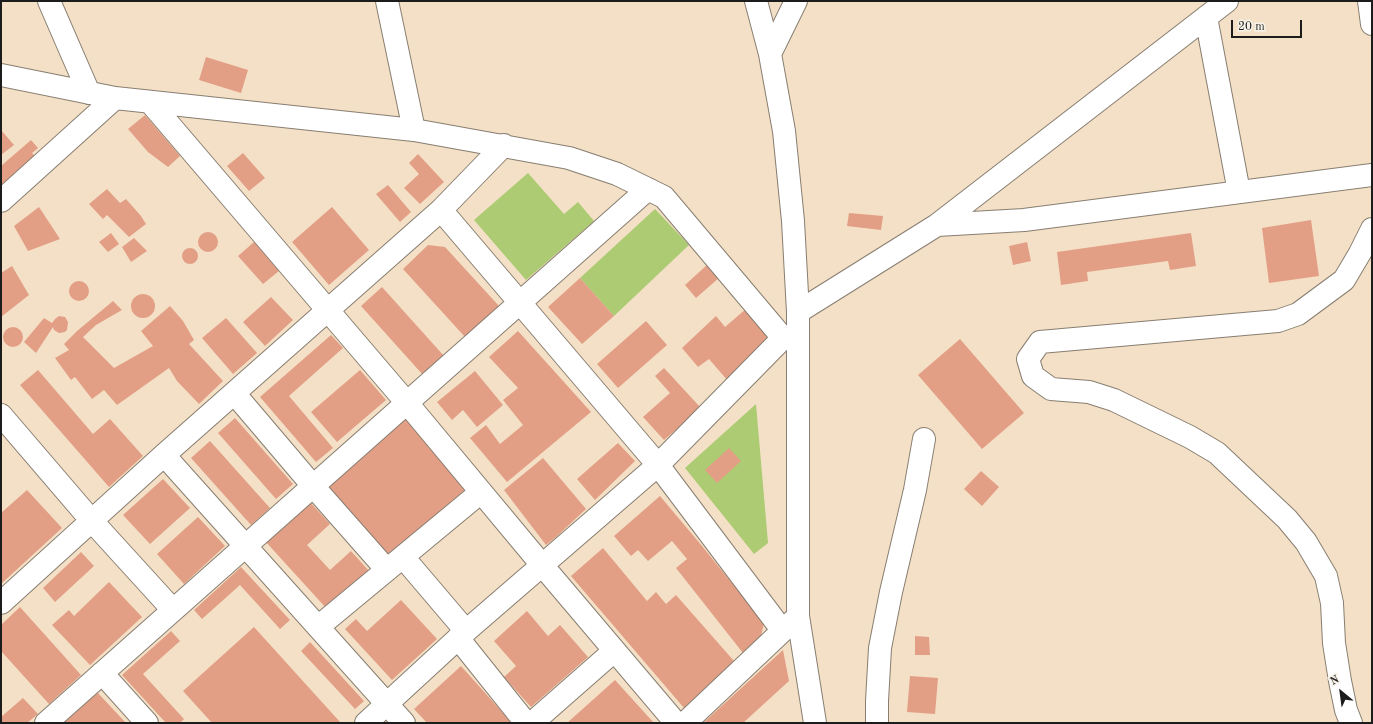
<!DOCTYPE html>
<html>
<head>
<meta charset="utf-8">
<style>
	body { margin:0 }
	#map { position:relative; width:1373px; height:724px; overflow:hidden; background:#f3e0c6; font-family:"Old Standard TT",serif }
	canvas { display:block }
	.frame { position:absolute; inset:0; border:2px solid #1c1c1c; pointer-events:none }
	.north { position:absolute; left:1321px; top:672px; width:40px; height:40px; -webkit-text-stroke:3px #f7f3e8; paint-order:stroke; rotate:331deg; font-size:11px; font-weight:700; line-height:16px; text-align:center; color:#1c1c1c }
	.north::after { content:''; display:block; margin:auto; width:14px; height:18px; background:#1c1c1c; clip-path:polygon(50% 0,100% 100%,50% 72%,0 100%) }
	.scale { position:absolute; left:1231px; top:20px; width:71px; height:18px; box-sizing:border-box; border:2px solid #1c1c1c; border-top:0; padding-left:5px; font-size:12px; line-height:14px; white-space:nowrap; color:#1c1c1c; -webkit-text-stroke:3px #f7f3e8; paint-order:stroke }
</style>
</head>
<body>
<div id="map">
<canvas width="1373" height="724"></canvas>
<div class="frame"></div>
<div class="north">N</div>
<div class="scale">20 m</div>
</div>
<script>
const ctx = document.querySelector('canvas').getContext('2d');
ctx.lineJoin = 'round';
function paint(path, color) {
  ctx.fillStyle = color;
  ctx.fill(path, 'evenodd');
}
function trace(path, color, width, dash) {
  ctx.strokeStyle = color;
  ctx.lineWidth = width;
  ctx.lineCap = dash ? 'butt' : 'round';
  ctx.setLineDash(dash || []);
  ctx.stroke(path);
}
paint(new Path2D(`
	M528 173 564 214 578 202 594 221 526 280 474 220Z
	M655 209 689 245 614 316 580 278Z
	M756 404 768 543 754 554 685 468Z`), '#accb72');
paint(new Path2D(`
	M206 57 248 70 241 93 199 80Z
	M145 115 180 156 168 167 148 152 128 129Z
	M1 130 14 145 1 155Z
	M31 140 38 148 32 153 36 157 1 188V166Z
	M243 153 265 178 249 191 227 166Z
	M418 154 444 182 420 204 404 188 419 174 409 163Z
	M388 185 411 212 400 222 376 194Z
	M107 189 120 203 126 199 141 216 146 224 129 237 107 215 103 219 89 204Z
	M39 207 60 239 28 251 14 226Z
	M332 207 369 250 329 285 292 242Z
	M849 213 883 216 881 230 847 226Z
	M1311 220 1319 276 1269 283 1262 228Z
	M198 242a10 10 0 1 1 20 0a10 10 0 1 1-20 0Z
	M111 233 119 244 108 252 99 242Z
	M1191 233 1196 266 1170 270 1168 261 1087 272 1088 281 1061 285 1057 252Z
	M134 238 147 251 131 262 122 247Z
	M254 242 279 271 263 284 238 256Z
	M1027 242 1031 261 1013 265 1009 246Z
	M428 245 445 247 499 306 465 337 403 269Z
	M182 256a8 8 0 1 1 16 0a8 8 0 1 1-16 0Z
	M708 264 720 277 696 298 685 285Z
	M12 266 29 295 1 317V273Z
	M580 278 614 316 582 344 548 307Z
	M69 291a10 10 0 1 1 20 0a10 10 0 1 1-20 0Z
	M382 287 444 356 423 375 361 306Z
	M131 306a12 12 0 1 1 24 0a12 12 0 1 1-24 0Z
	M271 297 293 320 265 346 243 322Z
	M113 301 122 310 96 325 83 337 114 368 153 346 141 331 170 306 183 321 194 340 189 344 223 381 199 404 177 381 169 368 117 405 104 390 92 399 75 377 71 380 55 358 69 350 64 344 77 331Z
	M747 308 775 339 728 381 709 359 698 367 682 348 716 316 725 327Z
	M59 316 65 317 68 322 67 330 65 332 59 333 54 330 53 327 36 353 24 342 44 318 52 323 55 319Z
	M226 318 257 353 233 374 202 338Z
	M646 321 667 345 618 388 597 364Z
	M3 337a10 10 0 1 1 20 0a10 10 0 1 1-20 0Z
	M518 331 591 412 507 482 470 438 486 425 500 444 523 425 503 400 518 388 489 357Z
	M331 335 343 348 289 396 333 448 316 462 260 397Z
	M960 339 1024 413 982 449 918 375Z
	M664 368 701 408 664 440 643 417 670 393 655 376Z
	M38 370 93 434 110 419 143 456 109 487 20 385Z
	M360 370 386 400 337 442 311 412Z
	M475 371 503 405 477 427 463 410 452 420 437 402Z
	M405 417 466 489 387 556 327 487Z
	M235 418 293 484 276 499 218 433Z
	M210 441 270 508 251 525 191 458Z
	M618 443 635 461 595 500 577 479Z
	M729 448 741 461 717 483 705 470Z
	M543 458 586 509 556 537 546 545 504 490Z
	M981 471 999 487 982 506 964 489Z
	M163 479 190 508 150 544 123 515Z
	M27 490 62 528 1 584V513Z
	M660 496 702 546 764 623 761 636 743 653 676 568 687 559 672 541 648 561 638 550 631 556 614 536Z
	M310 502 330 524 307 545 330 570 351 551 369 571 327 609 265 541Z
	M198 517 225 546 184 584 157 554Z
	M603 548 647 601 656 592 666 604 676 595 734 661 684 708 571 576Z
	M81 552 94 566 55 602 43 588Z
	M241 567 290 620 280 629 240 585 202 619 194 610Z
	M109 582 142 617 90 665 52 625 69 610 74 616Z
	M401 600 437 639 392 680 345 629 356 619 367 631Z
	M20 607 81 675 49 704 1 651V625Z
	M527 611 548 636 560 625 588 657 531 707 504 677 516 666 494 641Z
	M254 627 340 722 339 723H212L183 691Z
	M171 631 180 641 143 674 184 719 180 723H166L122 675Z
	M915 636 929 637 930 655H915Z
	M310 642 364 701 355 709 301 651Z
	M783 650 789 681 743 723H703Z
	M461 666 512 723H427L414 709Z
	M910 676 938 678 935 714 907 712Z
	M615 680 654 723H567Z
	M96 691 126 723H61Z
	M23 698 38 714 27 723H1V717Z`), '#e39f85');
const minor = new Path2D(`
	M49 1 89 93
	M387 1 414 130
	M756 1 770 54 784 131 793 221 798 312V616L815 723
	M1369 1 1372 24
	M1206 17 1239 192
	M770 54 796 1
	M1 75 115 98
	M150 102 407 403 542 565 676 723
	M1 201 115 98 414 130 569 158 617 174 664 197 783 338 797 340
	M441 210 658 465 782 630
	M937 225 1024 220 1372 175
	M798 312 937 225 1227 1
	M234 393 313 486 387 570
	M1 415 91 520 173 610
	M164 455 404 723
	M403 557 466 631
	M1 603 164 455 441 210 504 145
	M318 627 481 492
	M458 638 526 723
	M102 673 147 723
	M46 723 648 189
	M366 723 466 631 658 465 783 338
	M532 723 614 651
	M685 723 793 621
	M877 723V701L880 648 891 592 915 490 924 439
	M1351 723 1346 710 1340 681 1334 643 1332 603 1326 576 1306 542 1287 519 1217 453 1190 437 1114 400 1089 392 1051 389 1033 376 1028 359 1040 342 1278 321 1298 314 1344 280 1360 253 1372 229`);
trace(minor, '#887e71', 24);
trace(minor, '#fff', 22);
</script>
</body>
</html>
